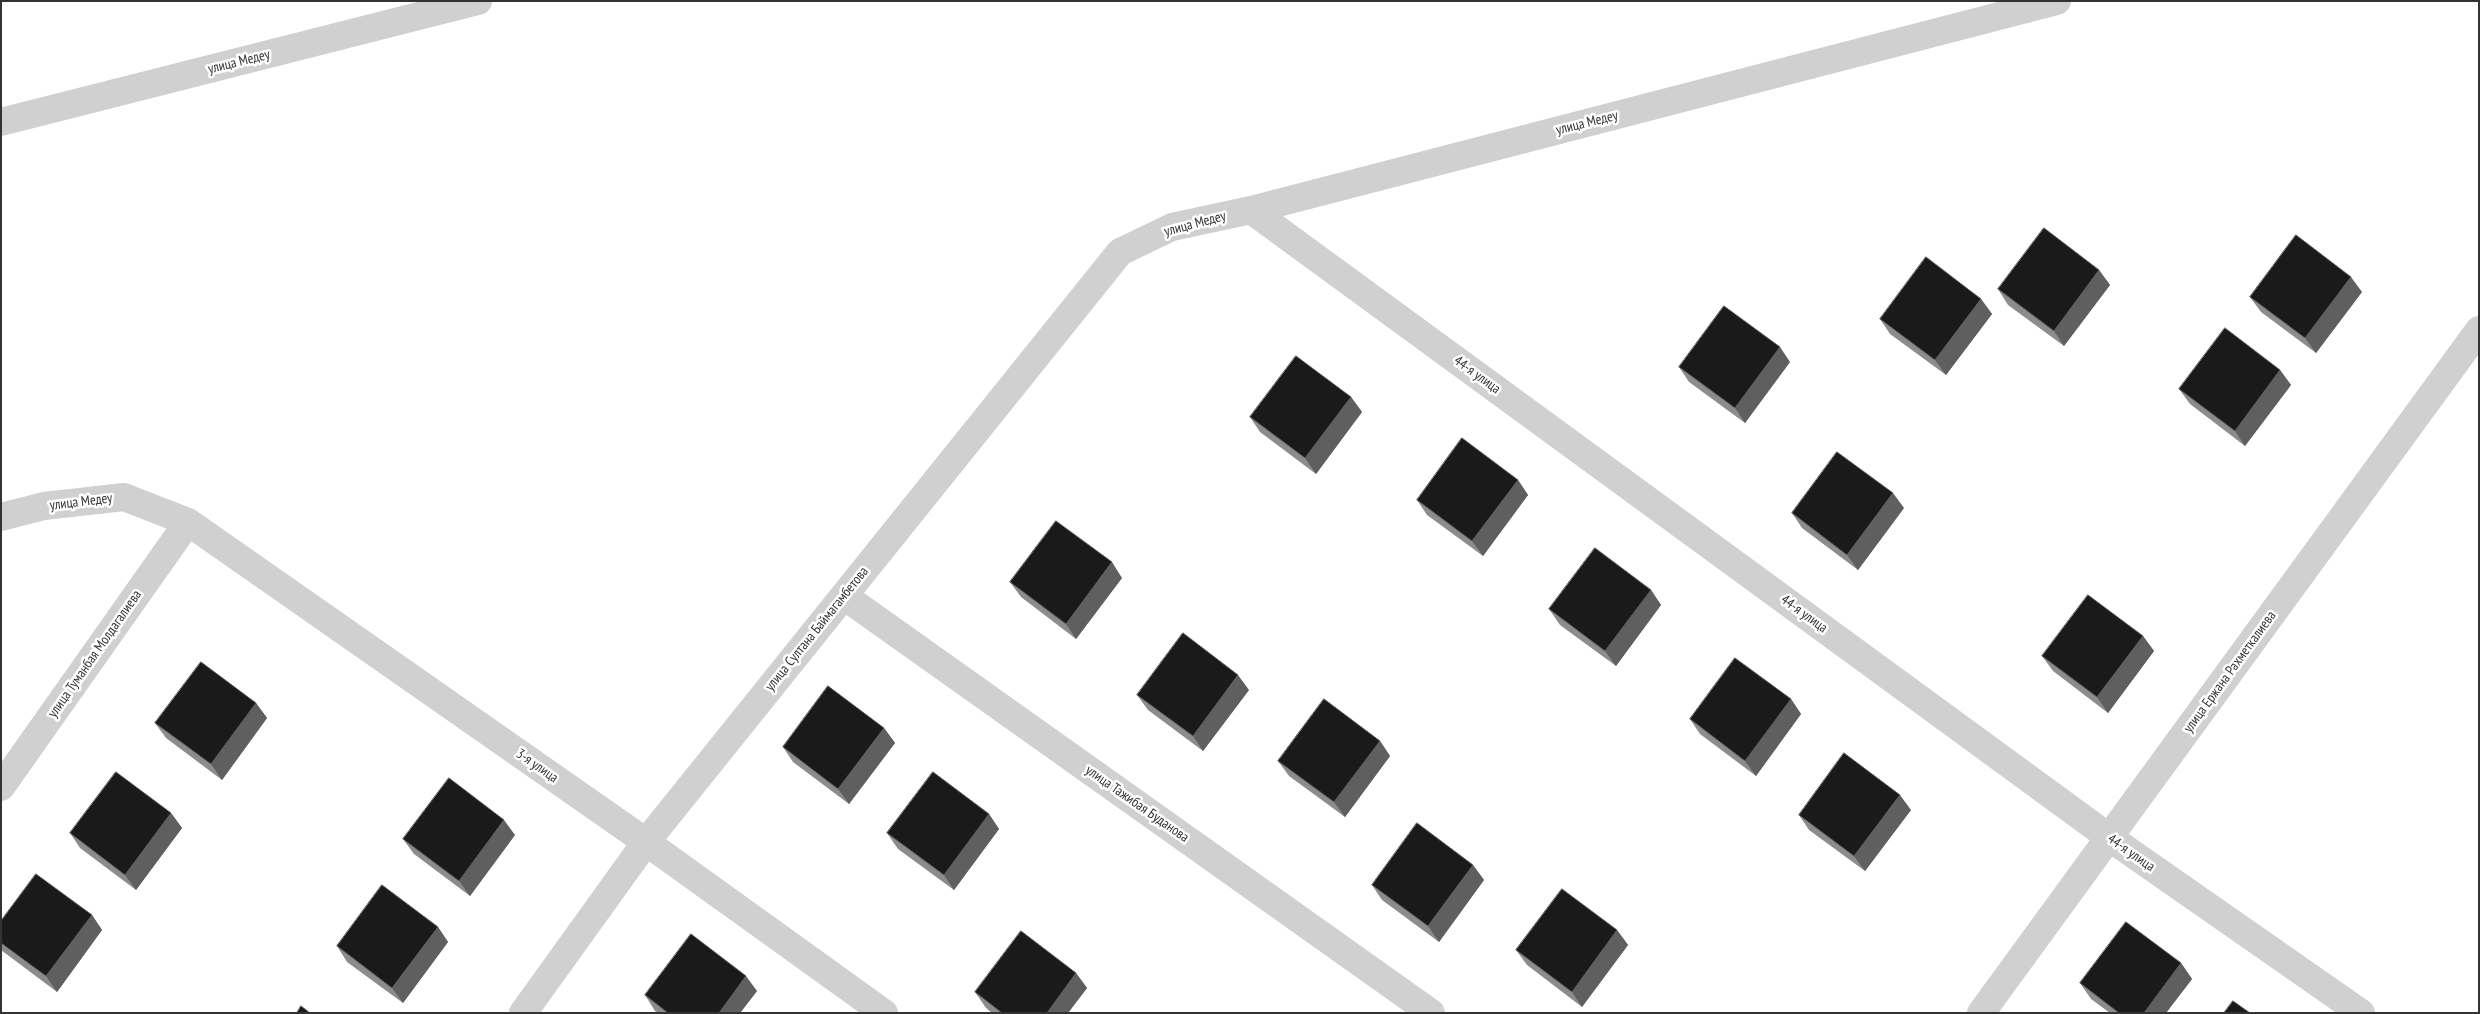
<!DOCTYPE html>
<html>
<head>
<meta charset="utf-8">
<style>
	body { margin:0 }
	#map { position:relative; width:2480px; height:1014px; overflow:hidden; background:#fff; font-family:"PT Sans Narrow",sans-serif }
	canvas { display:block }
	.frame { position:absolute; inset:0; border:2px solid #333; pointer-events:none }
</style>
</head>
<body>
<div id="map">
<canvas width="2480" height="1014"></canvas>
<div class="frame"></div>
</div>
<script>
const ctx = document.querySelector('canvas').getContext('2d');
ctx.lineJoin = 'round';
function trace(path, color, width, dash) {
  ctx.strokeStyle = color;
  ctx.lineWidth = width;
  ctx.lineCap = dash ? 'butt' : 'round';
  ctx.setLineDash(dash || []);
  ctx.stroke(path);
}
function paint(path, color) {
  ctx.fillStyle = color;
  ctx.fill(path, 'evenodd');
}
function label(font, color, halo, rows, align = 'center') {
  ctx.font = font + ' "PT Sans Narrow",sans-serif';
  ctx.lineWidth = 5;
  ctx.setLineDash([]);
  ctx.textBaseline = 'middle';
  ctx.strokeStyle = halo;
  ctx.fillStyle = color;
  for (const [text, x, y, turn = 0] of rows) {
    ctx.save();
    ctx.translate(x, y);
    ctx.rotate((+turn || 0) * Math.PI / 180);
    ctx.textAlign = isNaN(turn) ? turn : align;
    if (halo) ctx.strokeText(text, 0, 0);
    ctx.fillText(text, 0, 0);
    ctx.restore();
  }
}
trace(new Path2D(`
	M1 122 478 1
	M1251 210 2110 838 2361 1013
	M1 517 44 506 124 497 188 522 646 842 884 1013
	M844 596 1431 1013
	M1 787 188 522
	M523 1013 646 842 1120 252 1172 227 1251 210 2057 1
	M1981 1013 2479 330`), '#d0d0d0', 28);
paint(new Path2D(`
	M2099 270 2110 285 2064 346 2008 305 1998 289Z
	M2362 292 2316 353 2261 312 2250 297Z
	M1981 299 1992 314 1946 375 1890 334 1880 319Z
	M1790 362 1745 423 1689 382 1679 367Z
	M2280 370 2291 385 2245 446 2190 404 2179 389Z
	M1351 397 1362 412 1316 474 1260 432 1250 417Z
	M1518 480 1528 495 1483 556 1427 515 1417 500Z
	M1904 508 1858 570 1802 528 1792 513Z
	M1122 578 1076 639 1021 597 1010 582Z
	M1651 590 1661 605 1616 666 1560 625 1549 609Z
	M2143 636 2154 651 2108 713 2053 671 2042 656Z
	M1249 690 1203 751 1148 710 1137 695Z
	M1791 699 1801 714 1756 776 1700 734 1690 719Z
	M256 703 267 718 222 780 166 738 155 723Z
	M884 728 895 743 849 804 793 762 783 747Z
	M1380 741 1390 756 1345 817 1289 776 1278 761Z
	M1911 810 1865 871 1809 830 1799 815Z
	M171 813 182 828 136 890 80 848 70 833Z
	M989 814 999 829 954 890 898 849 887 833Z
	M515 835 470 896 414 854 403 839Z
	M1473 865 1484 880 1439 942 1382 900 1372 885Z
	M92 915 102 930 57 992 1 950V921Z
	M438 927 448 942 403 1003 347 962 337 946Z
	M1617 930 1628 945 1582 1007 1527 965 1516 950Z
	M2181 963 2192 979 2166 1013H2110L2091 999 2080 983Z
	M1076 973 1087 988 1068 1013H992L986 1008 975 992Z
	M757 991 740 1013H658L655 1011 645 995Z`), '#8c8c8c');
paint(new Path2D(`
	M2099 270 2110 285 2064 346 2054 331Z
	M2351 277 2362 292 2316 353 2305 338Z
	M1981 299 1992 314 1946 375 1935 360Z
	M1780 347 1790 362 1745 423 1735 408Z
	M2280 370 2291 385 2245 446 2235 431Z
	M1351 397 1362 412 1316 474 1305 458Z
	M1518 480 1528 495 1483 556 1472 541Z
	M1893 493 1904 508 1858 570 1847 555Z
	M1112 562 1122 578 1076 639 1066 624Z
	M1651 590 1661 605 1616 666 1605 651Z
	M2143 636 2154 651 2108 713 2097 697Z
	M1238 675 1249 690 1203 751 1193 736Z
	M1791 699 1801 714 1756 776 1745 761Z
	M256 703 267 718 222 780 211 764Z
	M884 728 895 743 849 804 838 789Z
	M1380 741 1390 756 1345 817 1334 802Z
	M1900 795 1911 810 1865 871 1854 856Z
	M171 813 182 828 136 890 125 875Z
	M989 814 999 829 954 890 944 875Z
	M504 820 515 835 470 896 459 881Z
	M1473 865 1484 880 1439 942 1428 926Z
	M92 915 102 930 57 992 46 976Z
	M438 927 448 942 403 1003 392 988Z
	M1617 930 1628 945 1582 1007 1572 992Z
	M2181 963 2192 979 2166 1013H2144Z
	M1076 973 1087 988 1068 1013H1047Z
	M746 976 757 991 740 1013H719Z`), '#5f5f5f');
const building = new Path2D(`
	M2044 228 2099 270 2054 331 1998 289Z
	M2296 235 2351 277 2305 338 2250 297Z
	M1926 257 1981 299 1935 360 1880 319Z
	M1724 306 1780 347 1735 408 1679 367Z
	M2225 328 2280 370 2235 431 2179 389Z
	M1296 356 1351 397 1305 458 1250 417Z
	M1462 438 1518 480 1472 541 1417 500Z
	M1837 452 1893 493 1847 555 1792 513Z
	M1056 521 1112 562 1066 624 1010 582Z
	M1595 548 1651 590 1605 651 1549 609Z
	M2088 595 2143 636 2097 697 2042 656Z
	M1183 633 1238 675 1193 736 1137 695Z
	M1735 658 1791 699 1745 761 1690 719Z
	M201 662 256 703 211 764 155 723Z
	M828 686 884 728 838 789 783 747Z
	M1324 699 1380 741 1334 802 1278 761Z
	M1844 753 1900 795 1854 856 1799 815Z
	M116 772 171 813 125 875 70 833Z
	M933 772 989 814 944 875 887 833Z
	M449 778 504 820 459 881 403 839Z
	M1417 823 1473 865 1428 926 1372 885Z
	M36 874 92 915 46 976 1 943V921Z
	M382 885 438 927 392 988 337 946Z
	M1562 889 1617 930 1572 992 1516 950Z
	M2126 922 2181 963 2144 1013H2119L2080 983Z
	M1021 931 1076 973 1047 1013H1002L975 992Z
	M691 934 746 976 719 1013H668L645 995Z
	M2233 1001 2250 1013H2224Z
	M301 1006 310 1013H297Z`);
paint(building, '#1a1a1a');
trace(building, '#5f5f5f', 1);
label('14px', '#333', '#fff', [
	["улица Медеу",239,62,-14],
	["улица Медеу",1587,123,-14],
	["улица Медеу",1195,224,-15],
	["44-я улица",1477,375,36],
	["улица Медеу",81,502,-7],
	["44-я улица",1804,614,36],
	["улица Султана Баймагамбетова",817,629,-51],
	["улица Туманбая Молдагалиева",95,654,-55],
	["улица Ержана Рахметкалиева",2230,672,-54],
	["3-я улица",537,766,35],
	["улица Тажибая Буданова",1137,804,35],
	["44-я улица",2131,853,35]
]);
</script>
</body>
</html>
